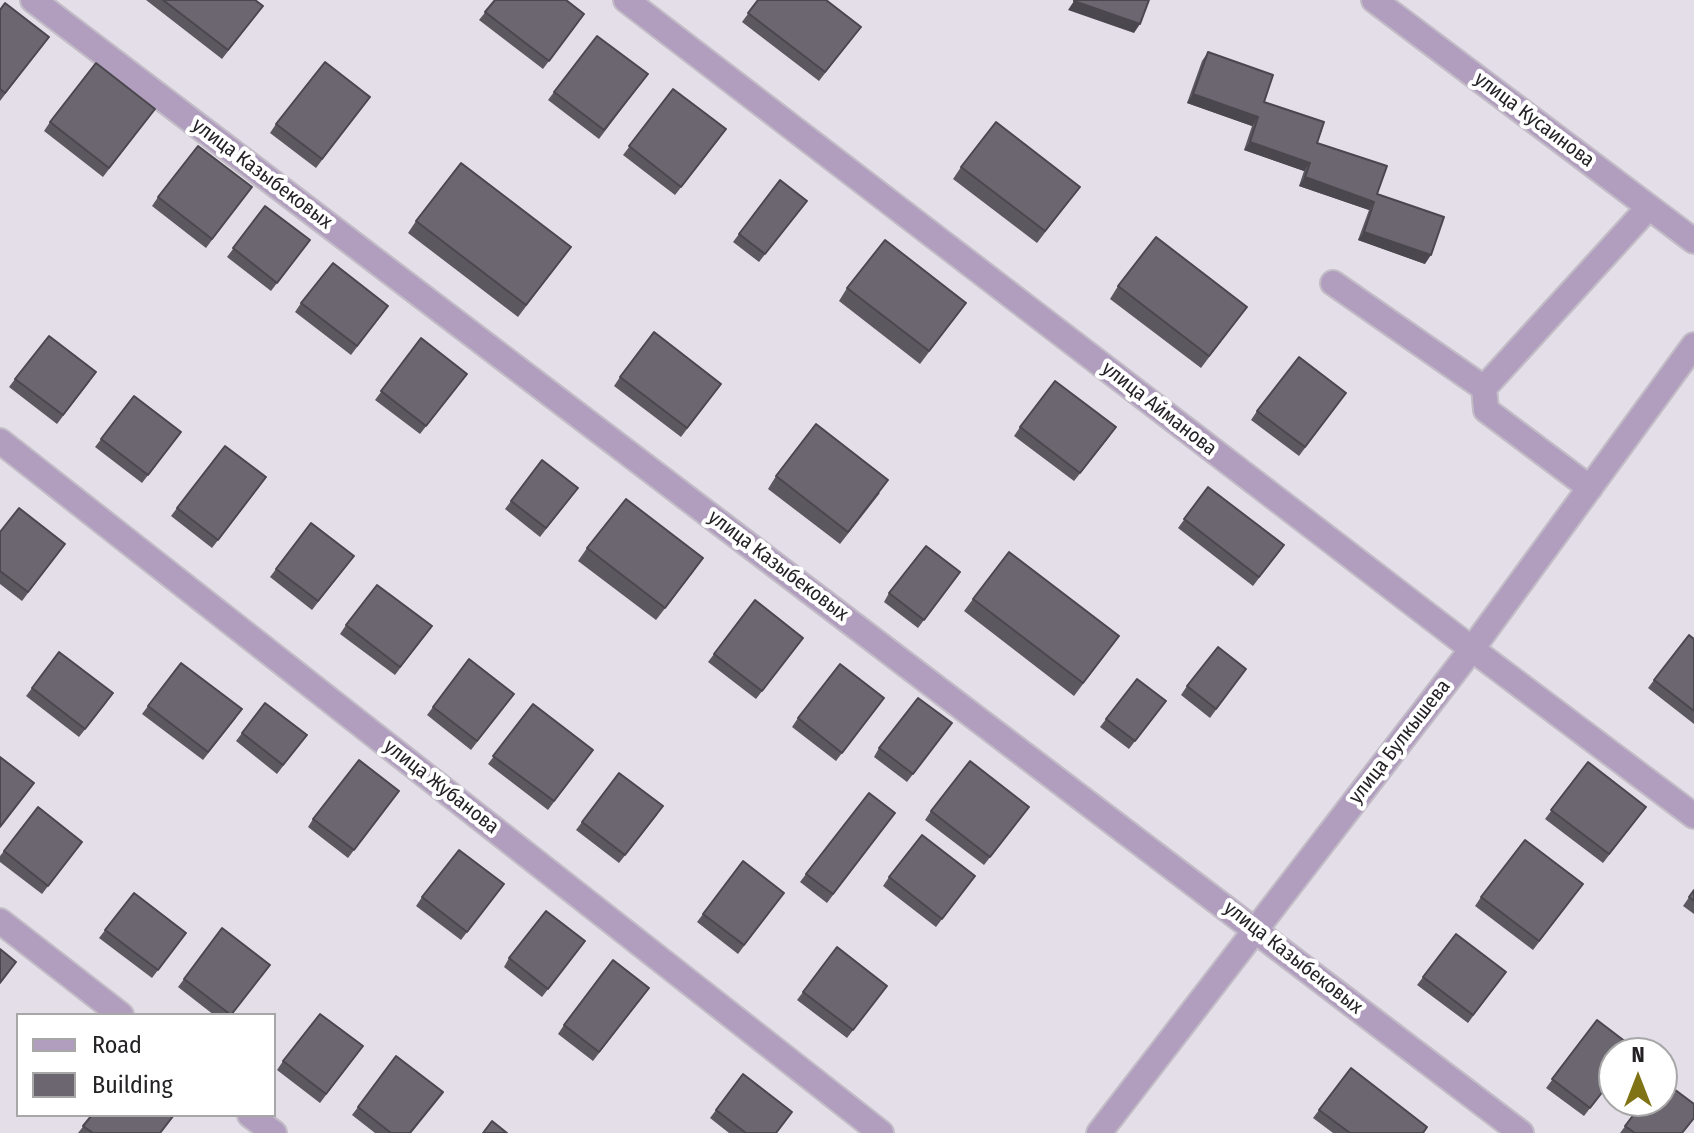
<!DOCTYPE html>
<html>
<head>
<meta charset="utf-8">
<style>
	body { margin:0 }
	#map { position:relative; width:1694px; height:1133px; overflow:hidden; background:#e4dee9; font-family:"Fira Sans Condensed",sans-serif }
	canvas { display:block }
	.legend { position:absolute; left:16px; top:1013px; width:260px; height:104px; box-sizing:border-box; background:#fff; border:2px solid #a8a7a8; margin:0; padding:10px 14px; list-style:none; font-size:24px; color:#252226 }
	.legend li { display:flex; align-items:center; gap:16px; height:40px }
	.legend b { width:40px; border:2px solid #a8a7a8 }
	.north { position:absolute; left:1598px; top:1037px; width:80px; height:80px; box-sizing:border-box; background:#fff; border:2px solid #a8a7a8; border-radius:50%; rotate:0deg; font-size:22px; font-weight:700; line-height:32px; text-align:center; color:#252226 }
	.north::after { content:''; display:block; margin:auto; width:28px; height:36px; background:#807315; clip-path:polygon(50% 0,100% 100%,50% 72%,0 100%) }
</style>
</head>
<body>
<div id="map">
<canvas width="1694" height="1133"></canvas>
<ul class="legend">
<li><b style="height:10px;background:#b19ebf"></b>Road</li>
<li><b style="height:22px;background:#6b6670"></b>Building</li>
</ul>
<div class="north">N</div>
</div>
<script>
const ctx = document.querySelector('canvas').getContext('2d');
ctx.lineJoin = 'round';
function trace(path, color, width, dash) {
  ctx.strokeStyle = color;
  ctx.lineWidth = width;
  ctx.lineCap = dash ? 'butt' : 'round';
  ctx.setLineDash(dash || []);
  ctx.stroke(path);
}
function paint(path, color) {
  ctx.fillStyle = color;
  ctx.fill(path, 'evenodd');
}
function label(font, color, halo, rows, align = 'center') {
  ctx.font = font + ' "Fira Sans Condensed",sans-serif';
  ctx.lineWidth = 8;
  ctx.setLineDash([]);
  ctx.textBaseline = 'middle';
  ctx.strokeStyle = halo;
  ctx.fillStyle = color;
  for (const [text, x, y, turn = 0] of rows) {
    ctx.save();
    ctx.translate(x, y);
    ctx.rotate((+turn || 0) * Math.PI / 180);
    ctx.textAlign = isNaN(turn) ? turn : align;
    if (halo) ctx.strokeText(text, 0, 0);
    ctx.fillText(text, 0, 0);
    ctx.restore();
  }
}
const minor = new Path2D(`
	M33 0 1521 1133
	M626 0 1472 649 1694 816
	M1374 0 1694 241
	M1333 283 1484 388
	M0 441 881 1133
	M1590 488 1486 410 1484 388 1649 207
	M0 921 121 1015
	M250 1115 274 1133
	M1099 1133 1472 649 1694 345`);
trace(minor, '#c2bcc6', 28);
trace(minor, '#b19ebf', 24);
paint(new Path2D(`
	M146 0H255L257 14 222 59Z
	M495 0 584 14 543 69 479 20Z
	M758 0 861 27 819 81 742 22Z
	M0 10 43 45 0 101Z
	M1208 52 1264 102 1317 143 1377 194 1425 264 1358 240 1369 210 1299 186 1304 171 1244 150 1252 126 1187 103 1202 61Z
	M648 74 599 139 548 100 554 92Z
	M673 89 720 138 675 195 623 155Z
	M364 105 316 168 270 133 276 124Z
	M155 109 103 177 44 131 50 122Z
	M961 167 1080 187 1037 243 953 179Z
	M252 187 206 248 152 206 158 197Z
	M807 201 759 262 733 242 739 234Z
	M265 206 310 240 271 291 227 257Z
	M416 221 571 247 518 317 408 233Z
	M1118 286 1247 307 1201 368 1110 299Z
	M847 288 957 315 920 364 839 301Z
	M301 303 382 314 351 355 295 312Z
	M421 338 467 374 420 434 375 400Z
	M620 377 721 384 681 437 614 386Z
	M15 379 90 381 57 424 9 387Z
	M1346 393 1299 456 1251 420 1257 411Z
	M134 396 175 440 142 483 95 447Z
	M1020 427 1110 436 1074 481 1014 436Z
	M542 460 572 496 540 537 505 509Z
	M776 476 880 493 840 544 768 489Z
	M260 486 212 548 171 516 177 508Z
	M1208 487 1278 553 1253 586 1178 528Z
	M0 532 65 544 22 601 0 584Z
	M587 548 694 571 656 620 578 561Z
	M348 564 312 610 270 577 276 569Z
	M960 572 918 628 884 602 889 593Z
	M973 599 1119 636 1074 696 964 611Z
	M346 625 432 626 395 675 340 634Z
	M1694 639V724L1648 688 1654 680Z
	M797 646 756 699 708 662 714 654Z
	M59 652 107 702 79 737 26 696Z
	M1246 669 1210 718 1181 695 1187 686Z
	M884 698 836 761 792 727 798 718Z
	M1166 701 1129 749 1100 727 1106 719Z
	M508 702 471 750 427 715 433 707Z
	M533 704 593 750 548 810 488 764Z
	M148 706 236 718 203 760 142 714Z
	M952 723 907 782 874 757 879 748Z
	M242 733 307 735 277 774 236 741Z
	M1588 762 1640 815 1603 863 1545 819Z
	M393 799 348 858 308 827 313 819Z
	M38 807 76 850 42 894 0 862V856Z
	M1029 807 984 865 925 820 931 811Z
	M895 813 827 903 800 882 806 874Z
	M657 815 619 863 576 830 582 822Z
	M975 876 936 927 883 886 889 877Z
	M504 884 461 940 416 906 422 897Z
	M1694 890V914L1683 906Z
	M1577 892 1533 950 1475 906 1481 897Z
	M134 893 186 933 152 978 99 938Z
	M778 901 738 954 697 922 703 914Z
	M1456 934 1506 972 1468 1023 1417 985Z
	M585 941 542 997 504 967 509 958Z
	M184 979 232 1015H214L178 987Z
	M649 988 593 1061 558 1034 564 1025Z
	M803 992 881 994 847 1038 797 1000Z
	M1597 1020 1614 1077 1584 1116 1546 1088Z
	M363 1046 320 1103 277 1070 283 1061Z
	M1644 1101 1683 1133H1620Z
	M358 1107 411 1133H375L352 1115Z
	M716 1110 777 1133H729L710 1118Z
	M1319 1110 1423 1133H1333L1313 1118Z
	M92 1115 161 1133H78Z`), '#5c5860');
paint(new Path2D(`
	M1074 1 1140 24 1134 33 1068 10Z
	M1193 94 1258 117 1252 126 1187 103Z
	M1250 142 1310 163 1304 171 1244 150Z
	M1305 177 1374 202 1369 210 1299 186Z
	M1364 232 1431 255 1425 264 1358 240Z`), '#4b474e');
const building = new Path2D(`
	M163 0H255L263 6 228 50Z
	M495 0H566L584 14 549 61 485 12Z
	M758 0H826L861 27 825 72 748 13Z
	M1074 0H1149L1140 24 1074 1Z
	M5 3 49 37 5 93 0 89V10Z
	M597 36 648 74 604 130 554 92Z
	M1208 52 1273 75 1264 102 1324 122 1317 143 1387 166 1377 194 1444 217 1431 255 1364 232 1374 202 1305 177 1310 163 1250 142 1258 117 1193 94Z
	M325 62 370 97 322 159 276 124Z
	M96 63 155 109 109 168 50 122Z
	M673 89 726 129 681 187 629 146Z
	M996 122 1080 187 1045 231 961 167Z
	M198 146 252 187 212 239 158 197Z
	M461 163 571 247 526 305 416 221Z
	M780 180 807 201 765 254 739 234Z
	M265 206 310 240 277 283 233 248Z
	M1156 237 1247 307 1209 356 1118 286Z
	M885 240 966 303 929 351 847 288Z
	M333 263 388 306 357 346 301 303Z
	M654 332 721 384 687 428 620 377Z
	M49 336 96 372 63 415 15 379Z
	M421 338 467 374 426 426 381 391Z
	M1299 357 1346 393 1305 447 1257 411Z
	M1055 381 1116 427 1080 473 1020 427Z
	M134 396 181 432 148 475 101 439Z
	M816 424 888 480 848 532 776 476Z
	M225 446 266 477 218 540 177 508Z
	M542 460 578 488 546 528 511 501Z
	M1208 487 1284 545 1259 577 1184 519Z
	M626 499 703 558 665 608 587 548Z
	M19 508 65 544 28 592 0 571V532Z
	M311 523 354 556 318 601 276 569Z
	M926 546 960 572 924 620 889 593Z
	M1009 552 1119 636 1083 683 973 599Z
	M377 585 432 626 400 667 346 625Z
	M755 600 803 638 762 691 714 654Z
	M1689 635 1694 639V711L1654 680Z
	M1218 647 1246 669 1216 709 1187 686Z
	M59 652 113 693 85 729 32 688Z
	M469 659 514 694 477 741 433 707Z
	M181 663 242 709 208 752 148 706Z
	M840 664 884 698 842 753 798 718Z
	M1137 679 1166 701 1135 741 1106 719Z
	M918 698 952 723 913 774 879 748Z
	M265 703 307 735 283 765 242 733Z
	M533 704 593 750 554 801 493 756Z
	M0 757 34 783 0 827Z
	M359 760 399 791 354 850 313 819Z
	M970 761 1029 807 990 857 931 811Z
	M1588 762 1646 807 1609 854 1551 810Z
	M619 773 663 806 625 855 582 822Z
	M869 793 895 813 833 894 806 874Z
	M38 807 82 842 48 886 4 851Z
	M922 835 975 876 942 919 889 877Z
	M1525 840 1583 884 1539 941 1481 897Z
	M459 850 504 884 467 932 422 897Z
	M743 861 784 893 744 945 703 914Z
	M1694 890V901L1689 897Z
	M134 893 186 933 158 970 105 930Z
	M546 911 585 941 548 989 509 958Z
	M222 928 270 965 231 1015 184 979Z
	M1456 934 1506 972 1473 1015 1423 977Z
	M837 947 887 986 853 1030 803 992Z
	M0 949 16 962 0 983Z
	M613 960 649 988 599 1052 564 1025Z
	M320 1014 363 1046 326 1094 283 1061Z
	M1597 1020 1635 1049 1632 1053H1614V1077L1590 1108 1552 1079Z
	M396 1056 443 1092 410 1133H391L358 1107Z
	M1351 1068 1427 1127 1423 1133H1350L1319 1110Z
	M743 1074 792 1112 776 1133H746L716 1110Z
	M1662 1080 1694 1104V1118L1682 1133H1635L1625 1126 1644 1101H1662Z
	M92 1115H174L160 1133H93L83 1126Z
	M492 1121 507 1133H483Z`);
paint(building, '#6b6670');
trace(building, '#4b474e', 2);
label('20px', '#252226', '#fff', [
	["улица Кусаинова",1534,120,37],
	["улица Казыбековых",262,174,37],
	["улица Айманова",1159,409,38],
	["улица Казыбековых",778,566,37],
	["улица Булкышева",1400,742,-52],
	["улица Жубанова",441,787,38],
	["улица Казыбековых",1293,958,38]
]);
</script>
</body>
</html>
